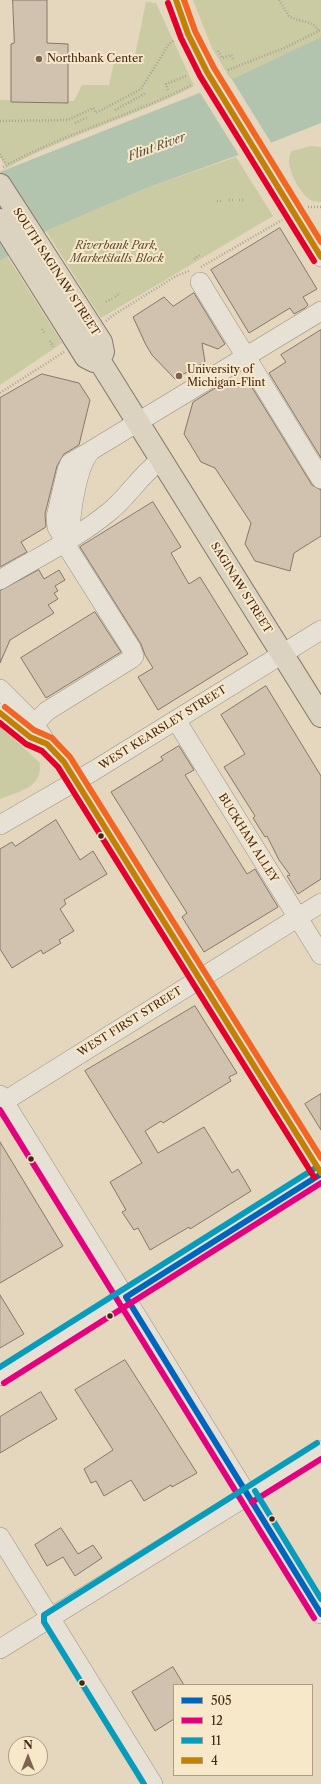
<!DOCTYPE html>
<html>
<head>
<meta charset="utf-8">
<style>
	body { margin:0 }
	#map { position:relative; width:321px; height:1784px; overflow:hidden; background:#e4d7bd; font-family:"Libre Caslon Text",serif }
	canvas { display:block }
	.legend { position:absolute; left:173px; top:1684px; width:140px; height:92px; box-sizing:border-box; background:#f7e8ca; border:1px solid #b09a82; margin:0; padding:5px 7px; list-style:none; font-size:12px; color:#452617 }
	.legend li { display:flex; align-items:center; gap:8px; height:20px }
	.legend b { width:20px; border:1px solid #b09a82 }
	.north { position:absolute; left:8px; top:1736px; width:40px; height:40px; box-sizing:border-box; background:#f7e8ca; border:1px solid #b09a82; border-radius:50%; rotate:0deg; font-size:11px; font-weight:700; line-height:16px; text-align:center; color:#452617 }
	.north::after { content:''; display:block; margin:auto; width:14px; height:18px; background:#7d6451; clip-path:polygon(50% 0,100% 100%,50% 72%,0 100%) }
</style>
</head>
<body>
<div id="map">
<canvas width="321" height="1784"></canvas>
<ul class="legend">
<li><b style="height:5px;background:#0065bd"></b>505</li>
<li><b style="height:5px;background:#e5007d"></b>12</li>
<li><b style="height:5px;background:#079cbc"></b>11</li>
<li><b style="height:5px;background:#c28007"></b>4</li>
</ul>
<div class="north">N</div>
</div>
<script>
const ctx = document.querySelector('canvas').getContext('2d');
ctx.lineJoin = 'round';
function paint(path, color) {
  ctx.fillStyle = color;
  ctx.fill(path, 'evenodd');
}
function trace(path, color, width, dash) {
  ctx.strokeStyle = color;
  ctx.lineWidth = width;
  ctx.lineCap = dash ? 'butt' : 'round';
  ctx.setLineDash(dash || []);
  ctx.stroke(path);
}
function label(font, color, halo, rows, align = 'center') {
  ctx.font = font + ' "Libre Caslon Text",serif';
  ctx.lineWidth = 4;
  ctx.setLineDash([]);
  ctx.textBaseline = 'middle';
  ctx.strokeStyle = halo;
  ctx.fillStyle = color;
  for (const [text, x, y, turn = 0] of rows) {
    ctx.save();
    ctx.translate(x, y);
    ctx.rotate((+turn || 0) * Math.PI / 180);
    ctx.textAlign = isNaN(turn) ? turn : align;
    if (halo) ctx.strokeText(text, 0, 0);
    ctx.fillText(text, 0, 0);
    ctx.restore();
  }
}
paint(new Path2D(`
	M193 0H321V37L231 80 212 48Z
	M146 2 156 3 194 86C131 119 61 136 0 172L6 167 0 157V100L74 101 82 85H109L115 58 135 55Z
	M311 146 321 147V202C316 202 313 202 309 199 299 192 282 162 292 151Z
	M236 157 273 216 101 318 46 231 144 189Z
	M7 256 62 343 0 385V261Z
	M0 726 40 763C42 788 20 791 0 799Z`), '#cacba3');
paint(new Path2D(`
	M321 37V123L255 149 144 189 46 231 0 261V172L222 84Z`), '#b2c4ae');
paint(new Path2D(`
	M231 78 272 144 240 157 199 91Z`), '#e4d7bd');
const building = new Path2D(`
	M13 0H47V43L68 44V103L11 102V44L14 43Z
	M280 228 317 289 303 297 308 305 305 308 294 314 290 308 249 333 211 270Z
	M194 293 225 344 218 349 202 343 205 362 175 379 152 355 146 345 133 317 164 297 173 306Z
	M321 330V458L269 373 286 362 281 355Z
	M42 374 79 383 90 400 79 445 64 454 57 466 45 514 46 527 21 542 27 552 0 567V398Z
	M248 381 312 485 321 490V536L294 553 290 571 255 561 245 544 251 523 215 468 201 462 184 434 193 402 220 385 234 387Z
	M153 502 181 547 171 553 189 584 200 577 248 654 158 710 138 677 153 668 145 655 141 644 80 547Z
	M39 570 44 579 59 570 65 580 55 586 58 591 54 593 58 599 48 605 54 613 10 640 0 663V591Z
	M95 612 121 652 46 698 21 658Z
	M266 686 321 776V879L298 894 287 876 290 875 279 860 267 836 265 837 253 818 255 816 224 767 245 754 221 715Z
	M179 746 194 770 185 775 247 874 255 869 278 907 204 952 182 917 187 913 111 792 163 760 161 757Z
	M56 820 80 860 93 851 107 874 64 900 66 904 60 909 74 931 59 940 61 943 43 954 41 950 12 968 0 949V849L12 842 15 846Z
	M195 1006 237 1073 229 1077 231 1081 163 1123 161 1121 145 1131 158 1153 204 1127 232 1173 238 1169 251 1191 190 1229 189 1227 150 1250 138 1228 134 1230 122 1212 126 1210 110 1182 142 1163 85 1071Z
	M321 1094V1130L305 1104Z
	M0 1142 63 1246 0 1283Z
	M0 1295 24 1334 0 1348Z
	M125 1360 197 1473 172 1487 171 1485 144 1501 131 1480 104 1496 96 1481 91 1483 84 1469 113 1450 75 1390Z
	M41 1392 57 1419 0 1453V1417Z
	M61 1528 78 1554 93 1545 102 1558 75 1576 63 1557 47 1566 35 1545Z
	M173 1667 184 1685H174V1719L155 1731 132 1692Z`);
paint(building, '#d1c1af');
trace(building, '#84786a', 1);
const minor = new Path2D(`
	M176 0 188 34 207 72 321 257
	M200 282 321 479
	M71 537C69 518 77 463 92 450L321 311
	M65 541 57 527 56 517 67 470 70 463 91 451
	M0 580C36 558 76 539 109 512 128 497 141 474 161 460
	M0 689 34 723 47 744 66 765 321 1173
	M0 713 37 740
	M176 720 321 955
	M25 733 47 711 131 659 134 656 131 648 64 542
	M0 825 95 770 321 630
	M0 1095 321 1614
	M0 1104 321 903
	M0 1376 321 1174
	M0 1537 153 1784
	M0 1649 321 1450`);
const major = new Path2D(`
	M0 185 101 342 103 352 99 360 94 361 86 357 0 220
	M99 360 321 716`);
trace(minor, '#9b9080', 20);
trace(major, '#84786a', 24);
trace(new Path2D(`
	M279 0 289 16C299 23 312 19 319 31
	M218 51 222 58 231 55 234 61
	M228 70 284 48 321 30
	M168 90 166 84 186 76
	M115 110 146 93
	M0 121 68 120 93 108 96 113 141 89 169 44 174 40
	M75 123 88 117
	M0 154 5 163
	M3 167C63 134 130 116 192 85
	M229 200H234
	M239 200H245
	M217 201H223
	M308 207H321
	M194 259 201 254
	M201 267 282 220
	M115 297 120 293
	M106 302 112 299
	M106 321 112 316 176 276 189 271
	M42 329 45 334
	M50 341 53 347
	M0 393 64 352`), '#aba298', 2.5, [1, 2]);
trace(minor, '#e7e1d5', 19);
trace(major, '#dcd2c0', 22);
trace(new Path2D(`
	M126 1297 321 1614
	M126 1297 321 1174`), '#0065bd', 6);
trace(new Path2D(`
	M0 1110 314 1618
	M4 1383 321 1183
	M252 1502 321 1459`), '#e5007d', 6);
trace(new Path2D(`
	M0 1367 317 1167
	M255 1491 321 1599
	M144 1784 44 1622V1615L317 1443`), '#079cbc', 6);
trace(new Path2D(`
	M176 0 188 34 207 72 321 257
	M0 713 30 737 47 744 64 762 321 1173`), '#c28007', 6);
trace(new Path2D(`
	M168 3 181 38 200 76 314 261
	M0 723 26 744 42 751 58 767 314 1177`), '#e4002b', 6);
trace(new Path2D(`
	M184 0 195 31 214 68 321 242
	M5 707 34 730 52 738 70 757 321 1158`), '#f26522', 6);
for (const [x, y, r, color] of [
	[39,59,4,"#7d6451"],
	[179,376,4,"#7d6451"],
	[101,836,3.5,"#452617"],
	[31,1159,3.5,"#452617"],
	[110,1316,3.5,"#452617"],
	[272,1519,3.5,"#452617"],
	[82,1683,3.5,"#452617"]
]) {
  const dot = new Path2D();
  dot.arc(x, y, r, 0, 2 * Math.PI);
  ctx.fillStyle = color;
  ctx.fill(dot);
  trace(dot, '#f7e8ca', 1.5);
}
label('11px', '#452617', '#f7e8ca', [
	["Northbank Center",47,59],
	["University of",187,370],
	["Michigan-Flint",187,383]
], 'left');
label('italic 11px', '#614d35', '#f7e8ca', [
	["Riverbank Park,",117,246],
	["Marketstalls Block",117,259]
]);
label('11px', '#452617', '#f7e8ca', [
	["SOUTH SAGINAW STREET",56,272,57],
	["SAGINAW STREET",241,588,58],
	["WEST KEARSLEY STREET",163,728,-32],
	["BUCKHAM ALLEY",248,838,58],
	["WEST FIRST STREET",130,1022,-32]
]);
label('italic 12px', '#5b4c3b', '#f7e8ca', [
	["Flint River",157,147,-20]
]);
</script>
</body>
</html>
